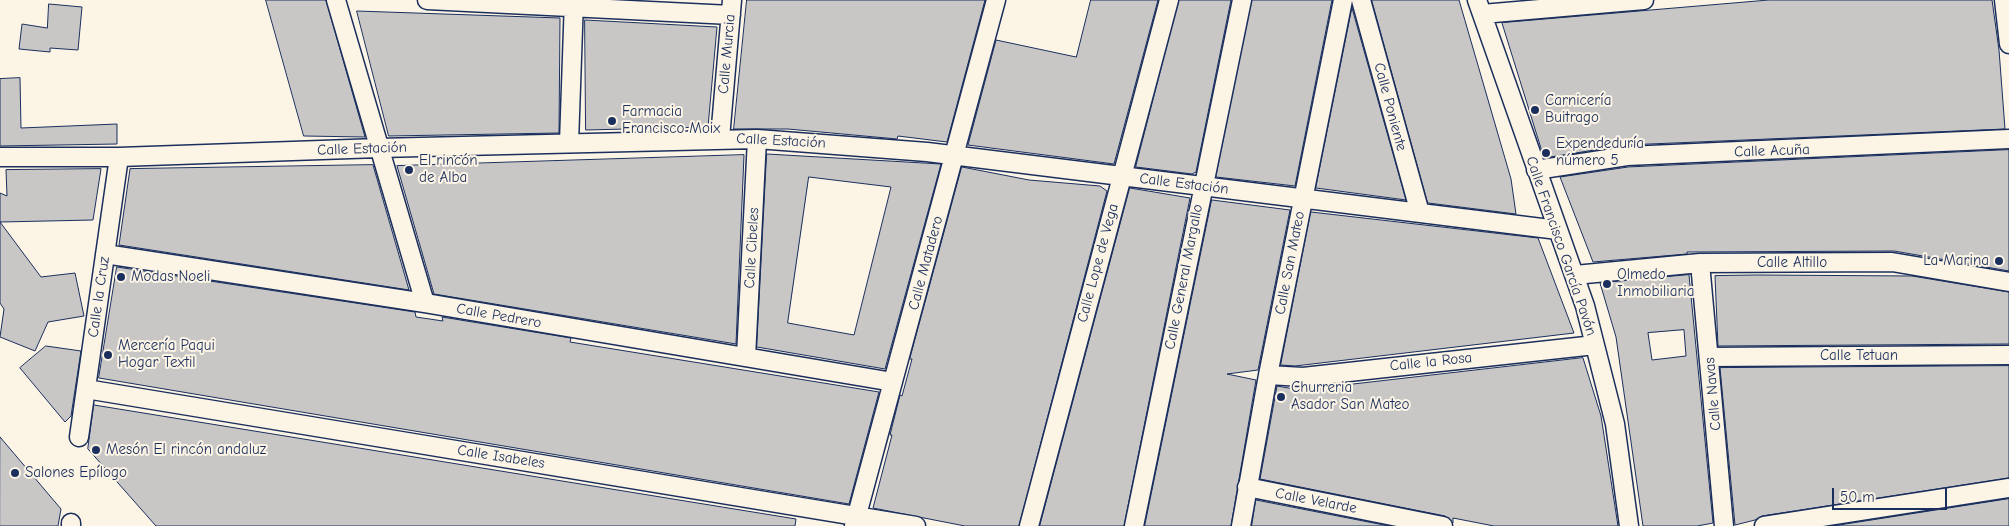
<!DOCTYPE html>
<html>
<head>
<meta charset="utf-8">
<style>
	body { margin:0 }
	#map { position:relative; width:2009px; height:526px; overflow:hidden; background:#fcf5e5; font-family:"Comic Neue",sans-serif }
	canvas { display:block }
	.scale { position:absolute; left:1832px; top:488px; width:115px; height:22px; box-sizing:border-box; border:2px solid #1b2f5e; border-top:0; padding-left:6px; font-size:15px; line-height:18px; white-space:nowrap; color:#1b2f5e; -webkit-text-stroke:4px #fcf5e5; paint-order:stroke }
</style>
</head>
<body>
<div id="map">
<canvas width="2009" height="526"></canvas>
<div class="scale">50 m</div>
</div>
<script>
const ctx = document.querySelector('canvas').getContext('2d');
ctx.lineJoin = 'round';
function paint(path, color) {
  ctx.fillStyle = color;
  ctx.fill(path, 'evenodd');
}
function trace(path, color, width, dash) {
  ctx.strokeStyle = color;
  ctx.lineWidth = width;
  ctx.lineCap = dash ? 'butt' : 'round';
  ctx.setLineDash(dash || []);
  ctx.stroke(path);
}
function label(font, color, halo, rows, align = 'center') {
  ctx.font = font + ' "Comic Neue",sans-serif';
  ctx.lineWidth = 4;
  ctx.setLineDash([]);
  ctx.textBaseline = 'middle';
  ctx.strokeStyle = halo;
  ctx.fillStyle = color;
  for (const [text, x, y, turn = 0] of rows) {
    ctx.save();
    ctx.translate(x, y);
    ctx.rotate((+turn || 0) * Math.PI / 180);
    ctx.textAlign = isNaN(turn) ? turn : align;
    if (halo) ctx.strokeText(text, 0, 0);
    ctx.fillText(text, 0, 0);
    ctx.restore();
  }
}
const building = new Path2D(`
	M266 0H326L365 137 304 136Z
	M747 0H985L947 142 898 136 897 139 788 129H734Z
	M1091 0H1158L1114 164 968 145 996 40 1076 57Z
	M1179 0H1231L1196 172 1192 174 1136 167Z
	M1252 0H1332L1295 186 1216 177Z
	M1372 0H1459L1511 179 1516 214 1428 203Z
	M1769 0H1992L1999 50 2005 129 1626 145 1544 158 1502 23Z
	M49 4 82 7 78 50 50 48V52L19 49 22 24 47 28Z
	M1352 8 1406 200 1316 188Z
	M357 11 560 18 559 133 389 136Z
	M585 20 717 27 708 127 586 130Z
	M20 78 21 128 117 124V144L0 146V79Z
	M2009 150V271L1894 251 1687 252V254L1593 262 1560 177 1628 167Z
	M767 154 941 164 885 369 757 347ZM809 177 891 187 854 335 788 323Z
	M744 155 736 344 434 294 397 166Z
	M373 165 409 290 119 245 130 169Z
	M962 167 1029 180 1100 186 1107 191 1019 526H965L873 508 892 435H890L900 395 902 396 912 359H910Z
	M101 169 93 220 0 222 41 277 75 273 84 316 48 322 35 351 0 337 4 309 0 303V193L7 196 6 170Z
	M1130 188 1190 198 1124 526H1040Z
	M1212 200 1290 210 1258 370 1227 374 1256 380 1231 526H1145Z
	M1311 212 1538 238 1574 333 1295 366 1281 365Z
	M117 267 415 312 416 317 443 321 442 317 571 338 570 342 879 392 849 504 99 378Z
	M1689 275 1713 523 1697 526H1643L1616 337 1600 283ZM1684 330 1686 356 1652 360 1648 333Z
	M1757 275 1912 276 2009 292V344L1718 346 1715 276Z
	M46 346 81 351 71 416 65 422 20 368Z
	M1583 358 1601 416 1618 526H1494L1453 518V523L1445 516 1260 479 1277 386 1300 390Z
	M2009 366V478L1762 516 1755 520 1735 525 1720 368Z
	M94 405 796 519 795 526H156L88 449Z
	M0 437 61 509 58 526H0Z
	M2009 499V526H1833Z
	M1256 500 1389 526H1252Z`);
paint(building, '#c8c7c6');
trace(building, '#1b2f5e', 1);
const street = new Path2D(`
	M336 0 425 303
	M427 0 731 15
	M1361 0 1420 213
	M1477 0 1585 306 1615 424 1629 526
	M2004 0 2009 44
	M1482 14 1644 0
	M720 138 732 0
	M569 143 574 0
	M0 157H119L379 148 757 139 927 152 1558 230
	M1536 170 1627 156 2009 139
	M105 254 425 303 893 382
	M1700 263 1724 526
	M1575 275 1700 263 1892 262 2009 282
	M746 357 757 139
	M1709 357 2009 355
	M1268 375 1303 377 1595 345
	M86 389 916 526
	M79 437 119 157
	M1247 487 1443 526
	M71 526V523
	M854 526 996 0
	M1029 526 1169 0
	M1134 526 1242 0
	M1241 526 1268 375 1343 0
	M1764 526 2009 488`);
trace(street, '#1b2f5e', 21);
trace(street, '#fcf5e5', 18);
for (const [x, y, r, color] of [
	[1535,110,5,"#1b2f5e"],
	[612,121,5,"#1b2f5e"],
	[1546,153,5,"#1b2f5e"],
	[409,170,5,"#1b2f5e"],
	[1999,261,5,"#1b2f5e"],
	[121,277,5,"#1b2f5e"],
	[1607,284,5,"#1b2f5e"],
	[108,355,5,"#1b2f5e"],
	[1281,397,5,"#1b2f5e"],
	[96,450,5,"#1b2f5e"],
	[15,473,5,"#1b2f5e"]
]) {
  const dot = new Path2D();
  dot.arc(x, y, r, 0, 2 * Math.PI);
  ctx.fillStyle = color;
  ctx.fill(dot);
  trace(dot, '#fcf5e5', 2);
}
label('15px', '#1b2f5e', '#fcf5e5', [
	["Calle Murcia",727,54,-85],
	["Calle Poniente",1390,107,75],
	["Calle Estación",781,141,3],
	["Calle Estación",362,149,-2],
	["Calle Acuña",1772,151,-2],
	["Calle Estación",1184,184,7],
	["Calle Francisco García Pavón",1561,246,71],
	["Calle Cibeles",752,248,-87],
	["Calle Matadero",926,263,-75],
	["Calle Lope de Vega",1098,263,-75],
	["Calle San Mateo",1290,263,-79],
	["Calle Altillo",1792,263],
	["Calle General Margallo",1184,277,-79],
	["Calle la Cruz",99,297,-82],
	["Calle Pedrero",499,316,10],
	["Calle Tetuan",1859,356],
	["Calle la Rosa",1431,362,-6],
	["Calle Navas",1713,394,-95],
	["Calle Isabeles",501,457,9],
	["Calle Velarde",1316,501,11]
]);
label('15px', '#1b2f5e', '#fcf5e5', [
	["Carnicería",1545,101],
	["Buitrago",1545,118],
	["Farmacia",622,112],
	["Francisco Moix",622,129],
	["Expendeduría",1556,144],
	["número 5",1556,161],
	["El rincón",419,161],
	["de Alba",419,178],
	["La Marina",1989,261,"right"],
	["Olmedo",1617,275],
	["Inmobiliaria",1617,292],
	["Modas Noeli",131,277],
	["Mercería Paqui",118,346],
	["Hogar Textil",118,363],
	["Churreria",1291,388],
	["Asador San Mateo",1291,405],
	["Mesón El rincón andaluz",106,450],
	["Salones Epílogo",25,473]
], 'left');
</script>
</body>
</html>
